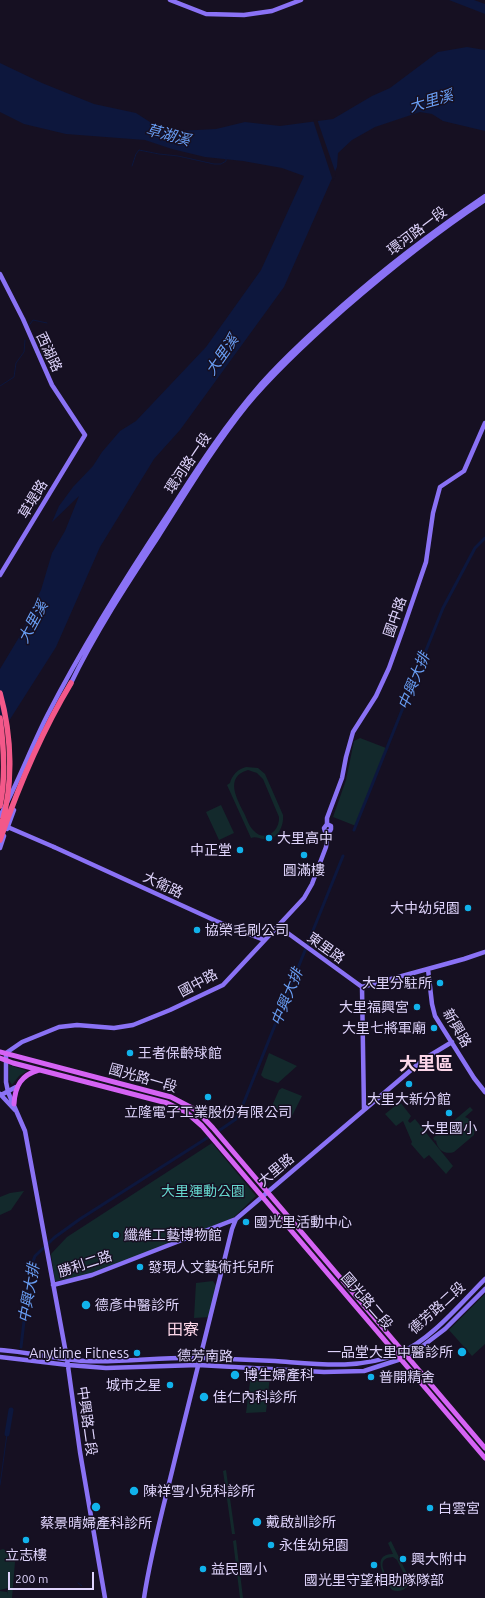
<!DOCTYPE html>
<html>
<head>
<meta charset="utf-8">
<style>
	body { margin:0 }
	#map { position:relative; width:485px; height:1598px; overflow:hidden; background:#161022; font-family:Ubuntu,sans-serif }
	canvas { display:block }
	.scale { position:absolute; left:8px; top:1572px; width:86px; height:18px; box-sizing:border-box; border:2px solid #dfd4fc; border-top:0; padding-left:5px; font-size:12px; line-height:14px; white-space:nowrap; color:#dfd4fc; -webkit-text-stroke:3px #161022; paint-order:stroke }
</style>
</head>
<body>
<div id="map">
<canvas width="485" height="1598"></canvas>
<div class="scale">200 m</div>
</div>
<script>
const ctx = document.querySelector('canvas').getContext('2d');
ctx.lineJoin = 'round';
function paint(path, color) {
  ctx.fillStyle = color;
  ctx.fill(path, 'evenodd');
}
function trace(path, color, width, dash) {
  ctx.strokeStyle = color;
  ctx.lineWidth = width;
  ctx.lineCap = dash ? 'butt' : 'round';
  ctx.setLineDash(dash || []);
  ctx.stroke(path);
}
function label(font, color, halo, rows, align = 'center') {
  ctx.font = font + ' Ubuntu,"Noto Sans TC",sans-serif';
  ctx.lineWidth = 3;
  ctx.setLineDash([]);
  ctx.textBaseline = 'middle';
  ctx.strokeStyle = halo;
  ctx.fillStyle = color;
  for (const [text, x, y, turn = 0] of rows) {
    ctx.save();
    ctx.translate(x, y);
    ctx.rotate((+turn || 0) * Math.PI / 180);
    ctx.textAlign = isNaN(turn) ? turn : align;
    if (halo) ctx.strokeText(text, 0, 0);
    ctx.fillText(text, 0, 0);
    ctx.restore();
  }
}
paint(new Path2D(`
	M360 738 386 748 356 826 333 817 346 780 354 741Z
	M246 767 258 768 265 774 283 815C284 827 277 841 264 839 259 839 256 836 251 838L227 785 230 783C232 775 238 769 246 767ZM248 770 257 773 263 779 279 817C280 832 264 843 253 830 249 826 247 819 244 813 237 799 224 777 248 770Z
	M221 805 234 833 219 840 206 812Z
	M269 1053 297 1066 278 1083 264 1078 261 1075Z
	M9 1065 27 1071 19 1076 12 1085 9 1080Z
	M282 1088 302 1096 292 1116 272 1106 279 1090Z
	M400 1102 411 1116 408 1121 410 1123 415 1119 453 1166 446 1174 429 1155 424 1159 411 1144 412 1142 403 1121 396 1126 385 1114Z
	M470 1107 473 1110 465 1117C473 1120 476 1127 474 1135L454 1152C445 1155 437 1150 436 1140L435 1141 433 1138Z
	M212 1143 256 1196 233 1218 92 1274 76 1278 55 1281 51 1254 67 1237Z
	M24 1191 11 1210 0 1215V1197L10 1193Z
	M213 1281 217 1287 210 1317 194 1318 196 1283Z
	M485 1294V1344L472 1356 449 1330Z
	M251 1374 269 1375 270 1376 266 1412 246 1413Z
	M226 1470 235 1534H232L223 1471Z
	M236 1540 243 1598H240L233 1541Z
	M391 1541 413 1586 410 1587 409 1584C405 1591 399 1592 392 1590 386 1580 369 1554 393 1554L388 1543ZM393 1557 397 1560 406 1578 404 1585 400 1587 391 1585C387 1576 373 1558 393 1557Z
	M3 1549 11 1553 12 1550H16L12 1598H0V1591L7 1592V1595L8 1588 0 1590V1550Z`), '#13292c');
paint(new Path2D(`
	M449 0H474L485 4V14Z
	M467 47 485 50V131L443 121 432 114 420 112 375 127 352 140 338 153 337 167 284 287 180 430 154 459 100 547 56 647 0 735V669L21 634 32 608 41 590 52 553 65 531 79 496 52 522 59 506 73 487 93 466 102 452 120 431 136 421 206 347 261 270 304 176 282 168 243 161 205 157 172 149 145 140 66 134 24 124 0 112V63L42 83 94 104 136 113 156 126 178 131 216 129 245 122 280 126 333 119 372 96 390 88 438 52Z`), '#0d173d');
paint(new Path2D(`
	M317 119 336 174 333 181 313 120Z`), '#161022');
trace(new Path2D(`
	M132 166 136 154 139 150 159 154 178 156 214 164H221L226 161V158
	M28 327 33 320 47 323
	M0 386 14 377 16 363 24 352 25 340
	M0 1485 7 1434
	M78 1583 82 1586`), '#0d173d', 1);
trace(new Path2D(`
	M354 830 443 608 475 548 485 538
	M220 1130 236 1119 240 1112 343 856
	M21 1347 30 1270 35 1256 55 1237 80 1219 207 1138`), '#0d173d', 3);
trace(new Path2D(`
	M7 1434 11 1410`), '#0d173d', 5);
trace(new Path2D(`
	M170 0 206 14 244 15 272 11 301 0
	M0 274 23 319 52 385 85 435 0 575
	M70 685C95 633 127 584 158 537 186 493 214 446 247 405 276 370 310 339 344 309 389 270 435 233 485 200
	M0 816C18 783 31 747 48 714 84 644 126 577 170 511 198 467 226 424 261 384 286 356 314 331 342 306 387 266 435 230 485 196
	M7 829 14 810
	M326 832 330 831 331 829V826L327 824
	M54 847 216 921 264 940
	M0 848 4 836
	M278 926 362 987
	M428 969 432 1004 435 1016 474 1078 485 1092
	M362 987 464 959 485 952
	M362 987 364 1110
	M0 1094 15 1110
	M1 1095 16 1087
	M53 1285 92 1275 236 1219
	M0 1350C28 1352 56 1359 84 1361 125 1363 165 1356 205 1358 229 1359 252 1360 275 1361 317 1364 358 1370 398 1354 431 1340 460 1304 485 1279
	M0 1357 68 1365 106 1368 198 1365 324 1372 364 1371 401 1359 420 1348 445 1329 485 1289
	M105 1598 80 1452 67 1359 25 1131 8 1092 6 1082V1053L22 1042 59 1027 77 1025 114 1028 133 1025 170 1010 223 985 304 898 312 884 326 847 327 838 324 828 327 824V818L342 778 346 757 353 732 376 696 389 668 403 629 426 562 433 513 440 487 464 471 485 423
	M144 1598C151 1551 164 1505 175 1459 194 1382 213 1306 232 1229L236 1219 424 1059 452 1042`), '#8a72f5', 4.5);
trace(new Path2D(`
	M0 1052 171 1097 196 1110 213 1128 485 1448
	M0 1058 13 1063 167 1103 186 1112 202 1126 485 1458
	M14 1104C15 1086 21 1075 39 1070`), '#d563f4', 5);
trace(new Path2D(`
	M0 718C4 747 6 777 0 806`), '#f35889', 5.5);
trace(new Path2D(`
	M3 825 54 847`), '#8a72f5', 4.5);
trace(new Path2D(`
	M0 693C12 736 14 787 0 829
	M0 840C19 785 41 733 71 683`), '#f35889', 5.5);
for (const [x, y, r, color] of [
	[269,838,4,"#11b2eb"],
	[240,850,4,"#11b2eb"],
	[304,855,4,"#11b2eb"],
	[468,908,4,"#11b2eb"],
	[197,930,4,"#11b2eb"],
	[440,983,4,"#11b2eb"],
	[417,1007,4,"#11b2eb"],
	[434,1028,4,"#11b2eb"],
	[130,1053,4,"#11b2eb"],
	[409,1084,4,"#11b2eb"],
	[208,1097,4,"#11b2eb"],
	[449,1113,4,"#11b2eb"],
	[246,1222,4,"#11b2eb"],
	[116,1235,4,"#11b2eb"],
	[140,1267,4,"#11b2eb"],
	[86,1305,5,"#11b2eb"],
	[462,1352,5,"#11b2eb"],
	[137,1353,4,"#11b2eb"],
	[235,1375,5,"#11b2eb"],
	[371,1377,4,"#11b2eb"],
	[170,1385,4,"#11b2eb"],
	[204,1397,5,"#11b2eb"],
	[134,1491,5,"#11b2eb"],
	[96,1507,5,"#11b2eb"],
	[430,1508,4,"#11b2eb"],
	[257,1522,5,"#11b2eb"],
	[26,1540,4,"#11b2eb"],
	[271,1545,4,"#11b2eb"],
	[403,1559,4,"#11b2eb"],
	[374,1565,4,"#11b2eb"],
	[203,1569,4,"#11b2eb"]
]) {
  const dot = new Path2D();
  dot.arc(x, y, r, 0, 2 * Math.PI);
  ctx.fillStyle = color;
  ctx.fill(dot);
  trace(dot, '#161022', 1.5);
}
label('14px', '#dfd4fc', '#161022', [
	["環河路一段",417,231,-37],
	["西湖路",49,352,65],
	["環河路一段",188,463,-56],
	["草堤路",33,499,-59],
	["國中路",395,617,-71],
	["大衛路",163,885,25],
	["東里路",326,948,36],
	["國中路",198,983,-28],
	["新興路",457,1028,60],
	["國光路一段",143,1078,16],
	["大里路",276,1170,-40],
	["勝利二路",85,1264,-18],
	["國光路二段",367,1301,49],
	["德芳路二段",437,1308,-42],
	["德芳南路",205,1356,1],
	["中興路二段",87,1421,82]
]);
label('14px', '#dfd4fc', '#161022', [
	["大里高中",277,838],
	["中正堂",232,850,"right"],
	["圓滿樓",304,870,"center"],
	["大中幼兒園",460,908,"right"],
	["協榮毛刷公司",205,930],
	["大里分駐所",432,983,"right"],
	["大里福興宮",409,1007,"right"],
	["大里七將軍廟",426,1028,"right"],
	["王者保齡球館",138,1053],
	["大里大新分館",409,1099,"center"],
	["立隆電子工業股份有限公司",208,1112,"center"],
	["大里國小",449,1128,"center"],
	["國光里活動中心",254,1222],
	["纖維工藝博物館",124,1235],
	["發現人文藝術托兒所",148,1267],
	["德彥中醫診所",95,1305],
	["一品堂大里中醫診所",453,1352,"right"],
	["Anytime Fitness",129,1353,"right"],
	["博生婦產科",244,1375],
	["普開精舍",379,1377],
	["城市之星",162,1385,"right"],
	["佳仁內科診所",213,1397],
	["陳祥雪小兒科診所",143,1491],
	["白雲宮",438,1508],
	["戴啟訓診所",266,1522],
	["蔡景晴婦產科診所",96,1523,"center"],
	["永佳幼兒園",279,1545],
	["立志樓",26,1555,"center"],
	["興大附中",411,1559],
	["益民國小",211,1569],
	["國光里守望相助隊隊部",374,1580,"center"]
], 'left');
label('14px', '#65d7cd', '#161022', [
	["大里運動公園",203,1191]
]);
label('italic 15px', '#699ef4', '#161022', [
	["大里溪",431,101,-16],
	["草湖溪",168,135,15],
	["大里溪",222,355,-55],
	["大里溪",33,622,-62],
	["中興大排",414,681,-68],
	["中興大排",287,997,-68],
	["中興大排",29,1293,-80]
]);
label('16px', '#fcd6e8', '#161022', [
	["田寮",183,1330]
]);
label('bold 18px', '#fcd6e8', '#161022', [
	["大里區",426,1064]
]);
</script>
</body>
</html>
